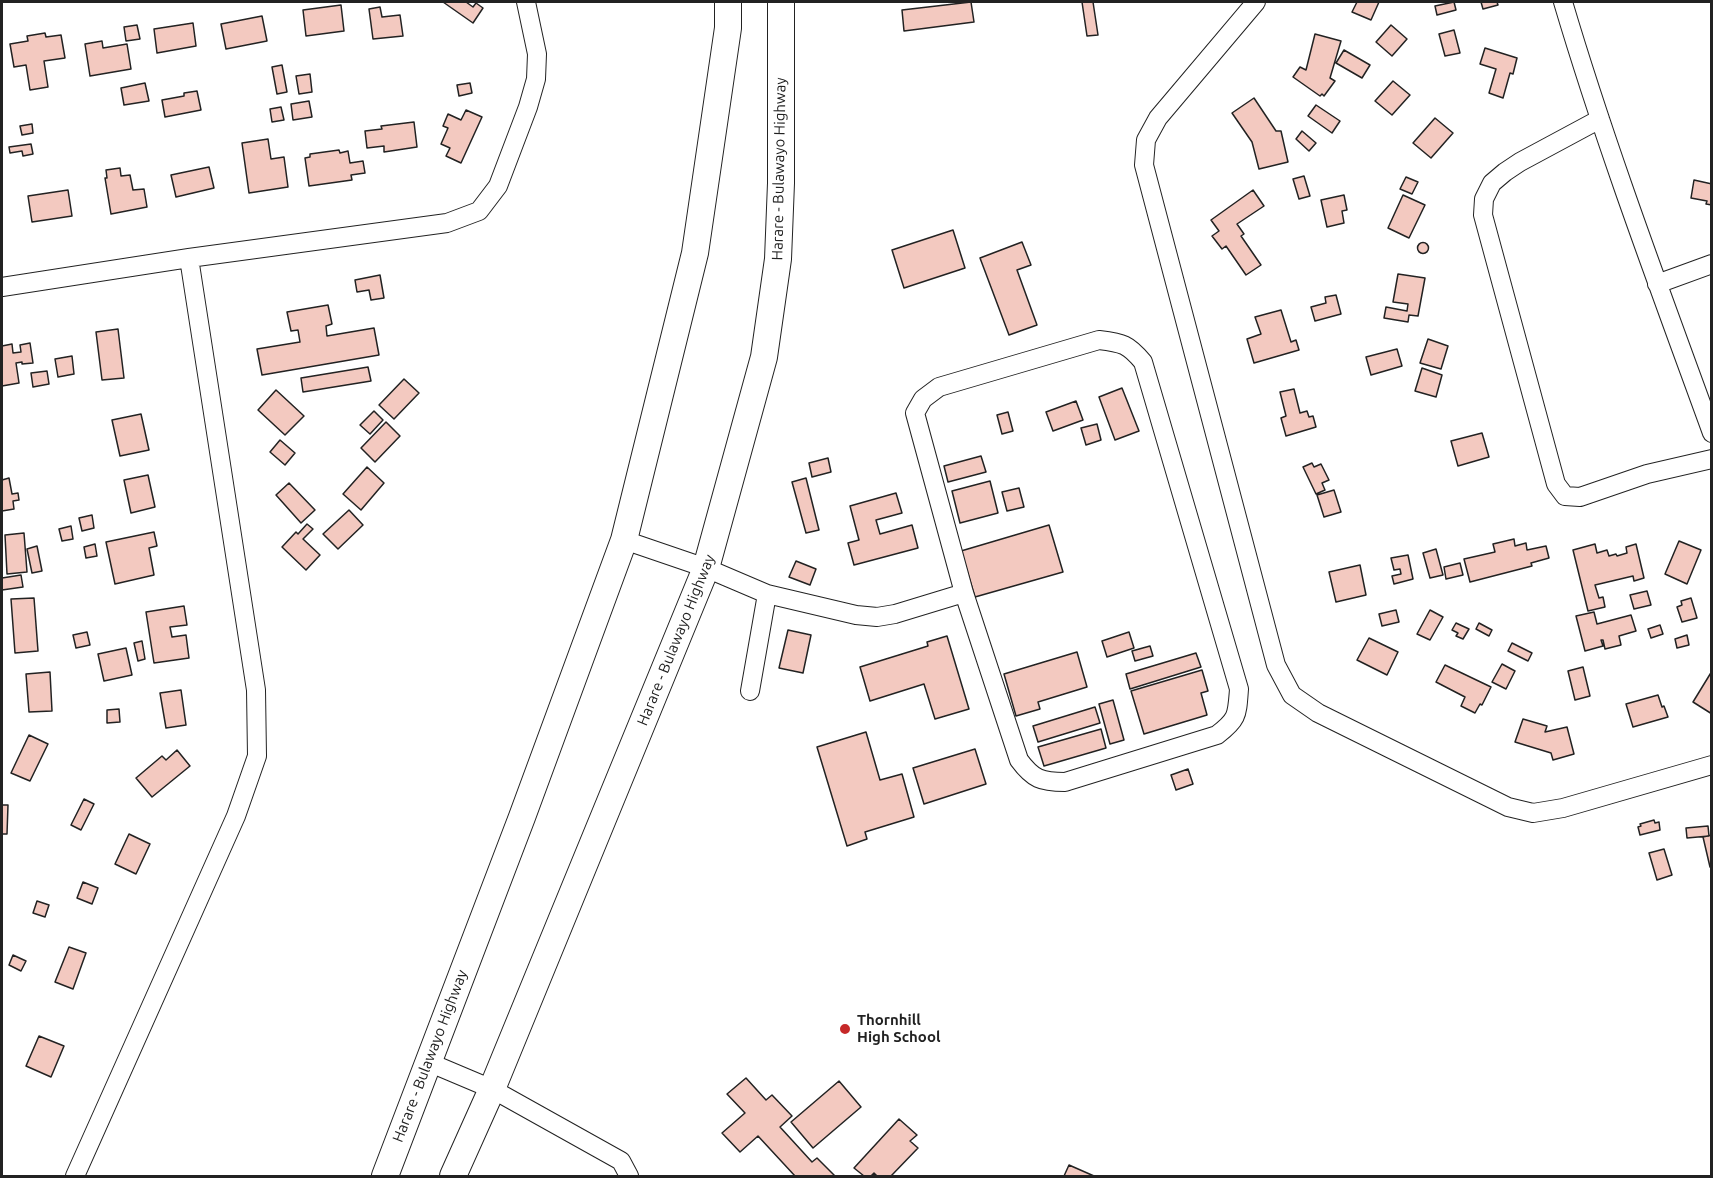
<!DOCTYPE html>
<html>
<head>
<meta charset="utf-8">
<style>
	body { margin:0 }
	#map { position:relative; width:1713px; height:1178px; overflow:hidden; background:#fff; font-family:Ubuntu,sans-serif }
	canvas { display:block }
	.frame { position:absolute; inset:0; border:3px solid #222; pointer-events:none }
</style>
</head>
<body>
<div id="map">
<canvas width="1713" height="1178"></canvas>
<div class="frame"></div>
</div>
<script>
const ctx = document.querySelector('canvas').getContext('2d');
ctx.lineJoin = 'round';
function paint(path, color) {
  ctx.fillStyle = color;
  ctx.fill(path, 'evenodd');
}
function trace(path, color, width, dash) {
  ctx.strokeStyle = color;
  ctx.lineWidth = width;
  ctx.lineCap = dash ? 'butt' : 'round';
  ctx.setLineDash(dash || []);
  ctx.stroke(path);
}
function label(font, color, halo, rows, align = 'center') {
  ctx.font = font + ' Ubuntu,sans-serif';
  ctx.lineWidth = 4.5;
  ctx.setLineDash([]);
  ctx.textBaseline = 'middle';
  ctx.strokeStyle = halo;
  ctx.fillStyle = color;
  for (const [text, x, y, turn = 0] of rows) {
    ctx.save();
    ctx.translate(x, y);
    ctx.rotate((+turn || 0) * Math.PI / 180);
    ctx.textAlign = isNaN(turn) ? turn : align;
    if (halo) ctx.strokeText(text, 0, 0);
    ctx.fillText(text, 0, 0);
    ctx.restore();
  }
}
const building = new Path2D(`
	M443 2H466L473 7 476 3 483 8 473 23Z
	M971 2 974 22 904 31 902 10Z
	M1082 2H1093L1098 35 1087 36Z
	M1357 2H1379L1371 20 1352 12Z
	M1454 2 1456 10 1437 15 1435 6Z
	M1481 2H1497L1498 5 1483 9Z
	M341 5 344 31 306 36 303 10Z
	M380 7 382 17 400 15 403 36 373 39 369 9Z
	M262 16 267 41 226 49 221 24Z
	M193 23 196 46 157 53 154 29Z
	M137 25 140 39 126 41 124 27Z
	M1391 25 1407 39 1392 56 1376 42Z
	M1454 30 1460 53 1445 56 1439 34Z
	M45 33 46 37 61 35 65 58 44 61 48 87 30 90 26 65 14 67 10 44 28 41 27 36Z
	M1315 34 1341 41 1330 78 1335 81 1324 96 1322 94 1320 96 1293 77 1300 67 1306 70Z
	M102 41 103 48 127 44 131 69 90 76 85 44Z
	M1485 48 1517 58 1513 74 1510 73 1503 98 1489 93 1496 69 1480 64Z
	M1344 50 1370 65 1362 78 1336 63Z
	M282 65 287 92 277 94 272 67Z
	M310 74 312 92 299 94 296 76Z
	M1393 81 1410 95 1392 115 1375 101Z
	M145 83 149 101 124 105 121 88Z
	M470 83 472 93 459 96 457 85Z
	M197 91 201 110 165 117 162 100 184 96V93Z
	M1254 98 1276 131H1281L1288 162 1259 169 1252 142 1232 113Z
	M309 101 312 117 293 120 291 104Z
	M1316 105 1340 121 1332 133 1308 116Z
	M281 107 284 120 272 122 270 109Z
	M466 110 482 117 461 163 446 156 450 148 441 144 448 128 443 126 448 114 461 120Z
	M1435 118 1453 133 1431 158 1413 143Z
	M414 122 417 147 384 152V146L367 148 365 131 382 129 381 126Z
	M32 124 33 133 22 135 20 126Z
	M1302 131 1316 143 1309 151 1296 139Z
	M268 139 271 159 284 157 288 187 249 193 242 143Z
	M31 144 33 154 23 156 22 151 10 153 9 147Z
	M339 150 340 153 348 151 350 163 363 161 365 173 351 175 352 180 309 186 305 158 310 157V154Z
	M209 167 214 188 176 197 171 175Z
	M120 168 121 176 130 175 133 190 144 189 147 207 111 214 105 178H107L106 170Z
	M1304 176 1310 196 1299 199 1293 179Z
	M1406 177 1418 182 1412 194 1400 189Z
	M1694 180 1712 184V205L1706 204 1707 201 1691 198Z
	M68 190 72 216 32 222 28 196Z
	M1253 190 1264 206 1237 224 1244 234 1241 236 1261 265 1246 275 1226 246 1222 249 1212 236 1219 231 1211 220Z
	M1344 195 1347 210 1342 211 1344 223 1327 227 1321 200Z
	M1403 195 1425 205 1409 238 1388 228Z
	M953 230 965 268 904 288 892 250Z
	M1022 242 1031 265 1017 270 1037 325 1009 335 980 258Z
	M1417.5 248a5.5 5.5 0 1 1 11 0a5.5 5.5 0 1 1-11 0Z
	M1398 274 1425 278 1418 316 1409 315 1408 322 1384 318 1386 307 1407 311 1408 304 1393 302Z
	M380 275 384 298 371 300 369 290 357 292 355 280Z
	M1336 295 1341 314 1315 321 1311 307 1326 303 1325 297Z
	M328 305 332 324 326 326 327 336 374 328 379 355 262 375 257 349 300 342 298 330 291 331 287 312Z
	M1281 310 1291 342 1296 340 1299 350 1254 363 1247 339 1261 334 1255 317Z
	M118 329 124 378 102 380 96 332Z
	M1428 339 1448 346 1441 369 1420 363Z
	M30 343 33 363 22 364V362L16 363 19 383 2 386V346L12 344 13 353 21 352 20 345Z
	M1397 349 1402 366 1371 375 1366 357Z
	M72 356 74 374 58 377 55 359Z
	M368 367 371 381 303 392 301 378Z
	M1422 368 1442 375 1436 397 1415 391Z
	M47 371 49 384 33 387 31 373Z
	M404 379 419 393 394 419 379 405Z
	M1122 388 1139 431 1115 440 1099 397Z
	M1294 389 1300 413 1307 411 1309 417 1313 416 1316 427 1286 436 1281 418 1286 416 1280 392Z
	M276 390 304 416 285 435 258 410Z
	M1076 401 1083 420 1053 431 1046 412Z
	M374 411 383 420 370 434 360 425Z
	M1008 412 1013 431 1002 434 997 415Z
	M141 414 149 450 120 456 112 420Z
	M386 422 400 436 375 462 361 448Z
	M1097 424 1101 440 1086 445 1081 428Z
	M1482 433 1489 457 1458 466 1451 441Z
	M280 440 295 453 285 465 270 452Z
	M981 456 986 472 948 482 944 466Z
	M828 458 831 472 812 477 809 463Z
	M1312 463 1314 467 1321 464 1329 480 1322 483 1325 490 1316 494 1303 467Z
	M367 467 384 483 361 510 343 494Z
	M148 475 155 507 131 513 124 480Z
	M9 478 12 494 18 493 19 500 13 501 14 509 2 511V480Z
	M806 478 819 530 806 533 792 482Z
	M990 481 998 513 960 523 952 491Z
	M289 483 315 510 301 523 276 495Z
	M1019 488 1024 507 1007 511 1002 492Z
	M1334 490 1341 512 1324 517 1317 495Z
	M896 493 902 513 876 520 880 534 912 525 918 548 854 565 848 543 859 540 850 506Z
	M349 510 363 525 338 549 323 534Z
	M92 515 94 528 82 531 79 518Z
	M307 524 313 529 303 539 320 555 306 570 282 547 296 532 298 534Z
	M1049 525 1063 572 975 597 961 551Z
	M71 526 73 539 62 541 59 529Z
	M154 532 157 546 149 548 154 575 115 584 106 542Z
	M24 533 27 572 7 574 5 535Z
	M1514 539 1515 546 1526 543 1527 550 1546 546 1549 558 1531 563 1532 566 1470 582 1464 559 1495 552 1493 544Z
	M1679 541 1701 550 1687 584 1665 574Z
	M95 544 97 556 86 558 84 547Z
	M1595 544 1597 553 1607 550 1609 556 1616 554 1617 556 1627 553 1626 547 1636 544 1644 578 1634 581 1633 576 1595 585 1599 598 1603 597 1605 607 1588 611 1573 550Z
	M37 546 42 571 32 573 27 549Z
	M1436 549 1443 575 1430 578 1423 553Z
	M1408 555 1413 579 1394 584 1392 576 1401 574 1400 569 1394 570 1391 558Z
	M796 561 816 569 810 585 789 577Z
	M1460 563 1463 575 1446 579 1444 567Z
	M1360 565 1366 595 1336 602 1329 572Z
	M21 575 23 587 2 590V578Z
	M1647 591 1651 605 1634 609 1630 595Z
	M34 598 38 651 15 653 11 599Z
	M1691 598 1697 618 1682 622 1677 607 1682 605 1681 601Z
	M184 606 187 625 170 627 172 637 186 635 189 658 154 663 146 612Z
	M1396 610 1399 622 1382 626 1379 614Z
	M1430 610 1443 617 1430 640 1417 634Z
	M1594 612 1597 624 1631 615 1636 631 1619 636 1621 645 1605 649 1603 640H1601L1603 646 1585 651 1576 616Z
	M1456 623 1469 629 1463 639 1456 636 1458 633 1452 630Z
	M1479 623 1492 630 1489 636 1476 629Z
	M1660 625 1663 634 1651 638 1648 629Z
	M788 630 811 635 803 673 779 668Z
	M87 632 90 645 76 648 73 635Z
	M1129 632 1134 648 1107 657 1102 641Z
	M1687 635 1689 645 1677 648 1675 639Z
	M947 636 969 709 935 719 924 684 870 701 860 667 928 646 927 642Z
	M1369 638 1398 652 1387 675 1357 660Z
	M142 641 145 659 138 661 134 643Z
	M1512 643 1532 653 1528 661 1508 651Z
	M1150 646 1153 656 1135 661 1132 651Z
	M126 648 132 675 104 681 98 654Z
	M1077 652 1087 687 1038 702 1040 709 1016 716 1004 674Z
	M1196 653 1201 667 1130 689 1126 674Z
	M1502 664 1515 671 1506 689 1492 682Z
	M1445 665 1491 687 1482 705 1480 704 1475 713 1461 706 1465 697 1436 682Z
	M1583 667 1590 696 1575 700 1568 671Z
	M1202 670 1208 691 1201 693 1207 715 1144 734 1131 691Z
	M1712 671V714L1693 702Z
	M50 672 52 711 29 712 26 674Z
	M181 690 186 725 166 728 160 693Z
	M1658 695 1662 707 1664 706 1668 717 1633 727 1626 704Z
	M1113 700 1124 740 1110 744 1099 704Z
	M1095 707 1100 723 1038 742 1033 726Z
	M119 709 120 722 107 723V710Z
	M1523 719 1547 726 1545 732 1567 727 1574 754 1553 760 1551 753 1515 742Z
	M1101 729 1106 748 1044 766 1038 747Z
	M866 732 880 780 902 774 914 817 865 832 867 839 847 846 817 747Z
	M29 735 48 744 30 781 11 773Z
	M975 749 986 784 924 804 913 768Z
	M177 750 190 766 152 797 136 778 162 756 166 760Z
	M1188 769 1193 784 1176 790 1171 775Z
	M84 799 94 804 81 830 71 825Z
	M2 805H8L7 834H2Z
	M1654 820 1655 823 1659 822 1660 830 1640 835 1638 827 1641 826 1640 824Z
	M1708 826 1709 836 1687 838 1686 828Z
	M129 834 150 844 136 874 115 864Z
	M1712 835V867H1710L1703 837Z
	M1664 849 1672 875 1657 880 1649 853Z
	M83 882 98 888 92 904 77 898Z
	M37 901 49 905 45 917 33 913Z
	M69 947 86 953 73 989 55 982Z
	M13 955 26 961 21 971 9 965Z
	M39 1036 64 1046 51 1077 26 1066Z
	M746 1078 766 1100 772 1095 792 1116 780 1127 812 1162 817 1158 835 1176H795L758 1136 740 1152 722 1133 745 1113 727 1094Z
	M839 1081 861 1107 813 1148 791 1122Z
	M899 1119 917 1135 910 1141 918 1148 891 1176H877L874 1173 871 1176H864L854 1168Z
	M1069 1165 1094 1176H1064Z`);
paint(building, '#f3c9c0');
trace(building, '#222', 1.5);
const minor = new Path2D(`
	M1256 2 1158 118 1146 140 1144 165 1276 665 1292 695 1318 713 1508 807 1533 813 1563 808 1712 765
	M1563 2C1606 147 1660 290 1712 433
	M1600 119 1520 162 1505 172 1492 183 1484 199 1483 215 1556 484 1565 496 1580 497 1647 474 1712 459
	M1657 284 1712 264
	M2 287 189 258 447 223 479 211 498 186 528 107 536 79 537 54 526 2
	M1099 340C1123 343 1128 344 1143 362L1239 689C1237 715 1238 719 1217 735L1065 782C1041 782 1033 779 1019 760L964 593 915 413 923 399 939 387Z
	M624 540 706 568 767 594 856 615 877 617 895 614 964 593
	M750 691 767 594
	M428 1062 492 1089 621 1161 629 1176
	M75 1176 236 816 257 756 256 690 189 258`);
const highway = new Path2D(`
	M385 1176 522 817 624 540 695 253 728 28V2
	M453 1176 492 1089 706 568 764 357 778 259 781 183V2`);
trace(minor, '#222', 20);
trace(highway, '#222', 28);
trace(minor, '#fff', 18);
trace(highway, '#fff', 26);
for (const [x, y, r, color] of [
	[845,1029,6,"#c62828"]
]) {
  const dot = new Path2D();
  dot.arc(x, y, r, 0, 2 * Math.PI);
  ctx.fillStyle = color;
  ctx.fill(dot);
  trace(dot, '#fff', 2);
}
label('15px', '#222', '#fff', [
	["Harare - Bulawayo Highway",779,169,-89],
	["Harare - Bulawayo Highway",676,640,-68],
	["Harare - Bulawayo Highway",430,1056,-69]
]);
label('bold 15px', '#222', '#fff', [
	["Thornhill",857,1020],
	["High School",857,1037]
], 'left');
</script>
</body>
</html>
